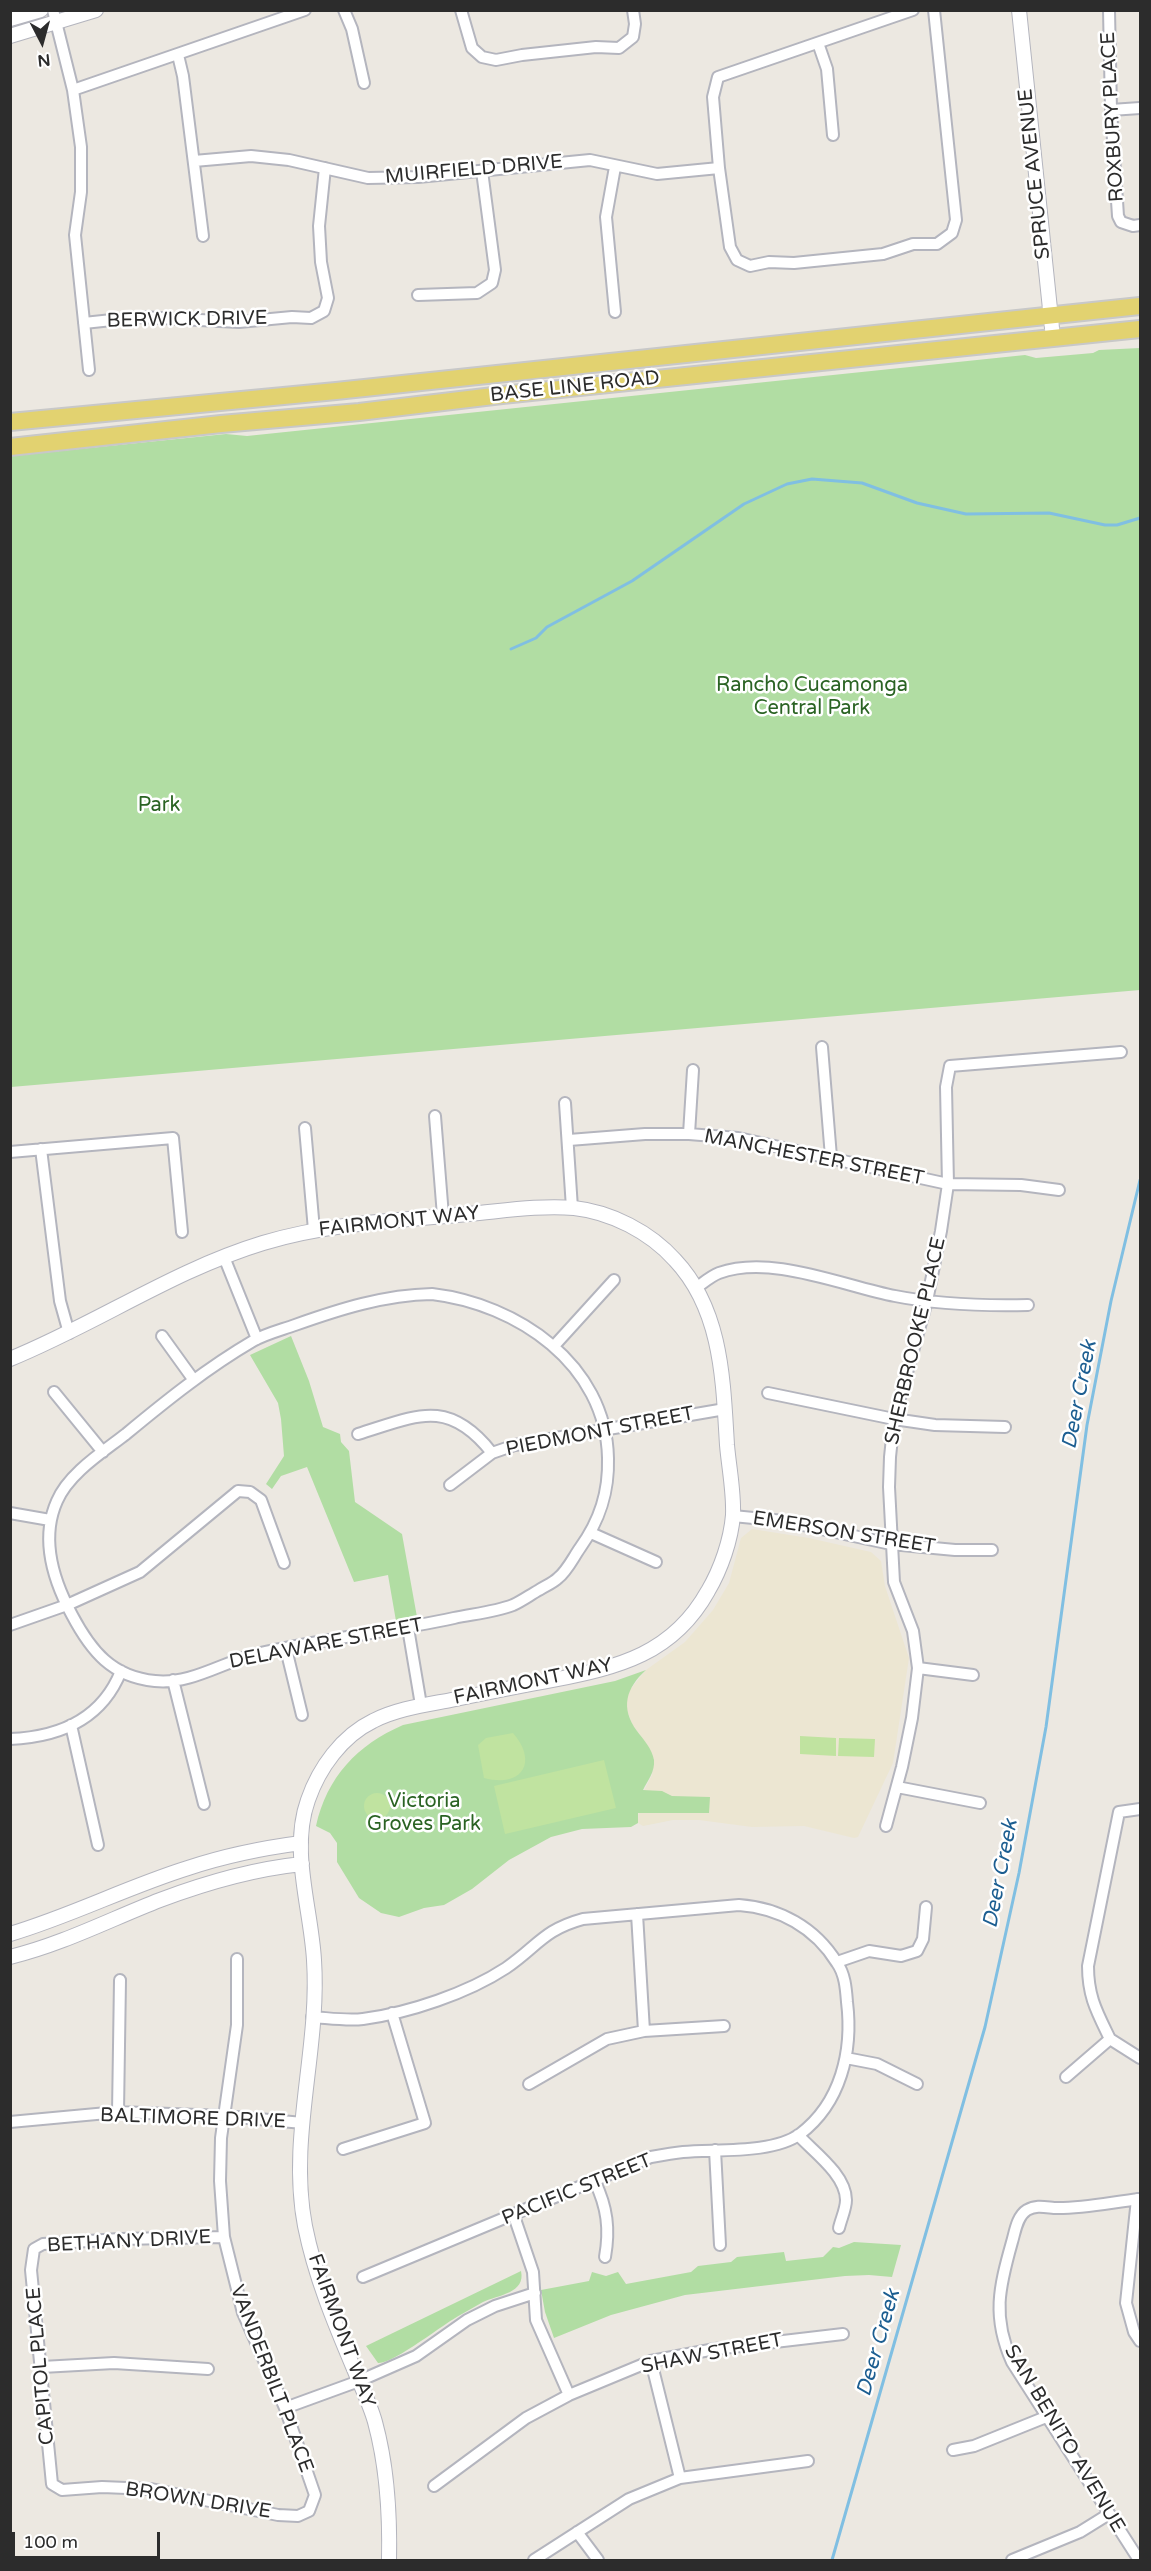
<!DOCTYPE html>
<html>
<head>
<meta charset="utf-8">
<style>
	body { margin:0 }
	#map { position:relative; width:1151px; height:2571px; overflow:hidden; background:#ece8e1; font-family:"Varela Round",sans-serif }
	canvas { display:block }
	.frame { position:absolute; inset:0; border:12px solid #2c2c2c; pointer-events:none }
	.north { position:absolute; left:12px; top:12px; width:60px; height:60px; -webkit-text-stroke:4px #fff; paint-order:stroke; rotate:174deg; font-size:16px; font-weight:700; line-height:24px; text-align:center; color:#2c2c2c }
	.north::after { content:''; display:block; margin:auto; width:21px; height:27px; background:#2c2c2c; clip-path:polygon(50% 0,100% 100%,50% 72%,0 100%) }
	.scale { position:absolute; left:12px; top:2532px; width:148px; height:27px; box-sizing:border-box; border:3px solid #2c2c2c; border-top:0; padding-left:8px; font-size:18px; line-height:21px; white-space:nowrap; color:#2c2c2c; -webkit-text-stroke:4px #fff; paint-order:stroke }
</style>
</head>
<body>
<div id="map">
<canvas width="1151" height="2571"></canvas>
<div class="frame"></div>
<div class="north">N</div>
<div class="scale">100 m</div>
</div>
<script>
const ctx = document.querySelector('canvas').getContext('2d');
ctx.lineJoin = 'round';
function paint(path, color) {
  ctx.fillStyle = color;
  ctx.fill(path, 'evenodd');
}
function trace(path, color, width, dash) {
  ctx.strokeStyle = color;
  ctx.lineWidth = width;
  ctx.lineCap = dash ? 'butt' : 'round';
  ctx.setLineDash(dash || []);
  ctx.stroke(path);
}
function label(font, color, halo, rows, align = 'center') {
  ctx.font = font + ' "Varela Round",sans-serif';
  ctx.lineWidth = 5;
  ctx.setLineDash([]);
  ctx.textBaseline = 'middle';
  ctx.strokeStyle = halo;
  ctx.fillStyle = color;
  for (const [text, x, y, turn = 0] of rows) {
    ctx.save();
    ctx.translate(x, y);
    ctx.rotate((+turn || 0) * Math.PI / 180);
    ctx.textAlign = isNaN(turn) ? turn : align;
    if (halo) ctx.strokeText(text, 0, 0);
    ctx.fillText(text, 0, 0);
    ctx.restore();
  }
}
paint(new Path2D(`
	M752 1529 809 1538 871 1552 881 1561 885 1586 909 1658 893 1763 858 1837 854 1838 804 1826 752 1827 699 1820H673L643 1826 638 1823 639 1800 652 1775 654 1760 646 1743 632 1724 627 1710V1698L629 1691 646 1670 685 1642 713 1610 729 1583 741 1538Z`), '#ece6d2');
paint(new Path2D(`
	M1140 348V990L11 1087V456L226 434 247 436 1025 355 1036 358 1093 353 1099 350Z
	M291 1336 309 1381 323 1427 340 1434 341 1442 349 1451 355 1502 402 1534 417 1617 396 1621 388 1575 354 1582 307 1467 281 1476 272 1489 266 1484 284 1456 281 1419 278 1403 250 1355Z
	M646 1670C626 1688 620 1708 637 1731 644 1740 652 1749 654 1760 655 1772 648 1780 643 1790L662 1791 672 1796 710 1797 709 1813H638V1823L631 1827 582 1829 551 1837 509 1860 472 1889 444 1905 424 1908 399 1917 381 1913 359 1898 337 1862V1843L330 1833 316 1826C327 1777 357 1745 403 1725L615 1681Z
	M854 2242 901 2245 892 2277 869 2275 845 2276 685 2295 611 2315 554 2338 545 2312 541 2290 589 2281 592 2272 606 2276 618 2272 626 2284 691 2272 698 2266 731 2262 737 2257 784 2252 786 2261 823 2257 833 2247 839 2248Z
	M521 2271C526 2293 498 2295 483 2302 476 2306 469 2310 462 2314 444 2323 394 2364 378 2363L366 2346Z`), '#b1dda3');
paint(new Path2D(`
	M513 1733C539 1763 521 1788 484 1778L478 1745 486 1738Z
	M800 1736 836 1738V1756L800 1754Z
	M839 1738 875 1739 874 1757 838 1756Z
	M604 1760 616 1808 505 1834 494 1786Z
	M364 1806a13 13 0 1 1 26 0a13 13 0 1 1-26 0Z`), '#c0e3a0');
trace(new Path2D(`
	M511 649 536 638 547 627 632 581 744 504 787 484 812 479 862 483 917 503 966 514 1049 513 1105 525H1117L1140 518
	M832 2560 985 2027 1019 1873 1046 1727 1087 1425 1111 1301 1140 1180`), '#80bfe2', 3);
const minor = new Path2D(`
	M53 10 73 90 81 147V192L75 235 89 370
	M344 10 352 29 364 83
	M461 10 472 48 482 57 496 60 522 55 596 47 619 48 633 37 635 24 633 10
	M913 10 718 77 713 97 719 168 730 247 737 260 750 266 769 262 794 263 883 254 913 244H937L952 233 956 220 934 10
	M1109 10 1111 110 1118 216 1121 222 1133 226 1140 225
	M818 43 827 69 833 135
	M178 55 183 76 203 236
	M73 90 305 10
	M1111 110 1140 108
	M194 161 251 156 289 160 368 178 418 177 590 160 657 174 719 168
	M615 167 606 217 615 312
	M418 295 477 293 492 283 495 270 482 171
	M84 323 140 317 239 322 292 317 311 318 324 311 328 298 321 262 319 226 325 168
	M822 1047 831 1157
	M565 1103 572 1208
	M435 1116 443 1216
	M305 1128 314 1230
	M689 1134 693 1070
	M569 1140 645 1134H689L738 1138 948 1184 1021 1185 1059 1190
	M41 1149 60 1301 69 1333
	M10 1152 173 1138 182 1232
	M224 1257 257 1339
	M696 1288C703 1283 711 1276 719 1273 771 1254 843 1286 895 1296 940 1305 983 1306 1028 1305
	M432 1294C517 1304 606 1364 608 1458 609 1492 600 1520 580 1548 573 1558 567 1571 558 1578 553 1583 545 1586 539 1590 530 1595 522 1601 513 1605 495 1612 473 1614 454 1618 389 1632 321 1639 256 1654 223 1662 190 1685 155 1681 112 1677 91 1651 72 1615 53 1580 40 1539 57 1501 69 1473 103 1452 126 1434 167 1400 207 1368 253 1341 265 1334 281 1330 295 1325 340 1309 384 1295 432 1294Z
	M162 1336 193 1379
	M554 1346 614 1280
	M54 1392 103 1452
	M768 1393 894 1419 935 1425 1005 1427
	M358 1434C416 1416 448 1397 492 1453
	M450 1485 492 1453 515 1445 725 1409
	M10 1513 50 1520
	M733 1516 784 1521 891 1544 955 1550H992
	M591 1533 656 1562
	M10 1625 67 1605 140 1572 238 1491 250 1492 261 1500 284 1563
	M408 1628 421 1705
	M286 1649 302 1715
	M918 1668 973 1675
	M173 1680 204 1804
	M71 1725 98 1845
	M10 1739C60 1737 102 1719 121 1671
	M897 1787 980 1803
	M886 1826 902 1767 912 1718 918 1668 913 1631 894 1582 889 1487 890 1457 894 1419 927 1301 941 1231 948 1184 946 1087 950 1066 1121 1052
	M637 1914 644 2031
	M837 1962 869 1951 901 1956 917 1951 923 1939 926 1907
	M312 2017C328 2018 347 2021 363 2019 409 2013 468 1993 506 1968 538 1946 543 1930 583 1919L739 1905C779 1908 815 1927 837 1963 845 1974 846 1989 847 2002 853 2051 841 2103 800 2134 773 2154 716 2149 683 2152 673 2153 662 2155 651 2157L363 2277
	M1110 2039C1097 2012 1088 1997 1088 1966L1119 1812 1140 1809
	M1110 2039 1140 2058
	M846 2058 877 2064 917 2084
	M1066 2077 1110 2039
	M529 2084 607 2039 644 2031 724 2026
	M118 2112 120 1980
	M10 2122 118 2112 225 2116 303 2123
	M798 2135C814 2152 846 2175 846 2200 846 2209 841 2219 839 2228
	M343 2149 425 2123 392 2013
	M715 2150 720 2245
	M595 2182C607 2207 610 2229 605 2257
	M1137 2199 1126 2303 1134 2332 1140 2341
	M514 2216 533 2272 536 2320 569 2395
	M224 2237 119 2239 43 2244 34 2249 31 2270 52 2484 62 2490 102 2487 151 2489 278 2515 298 2516 309 2511 315 2495 285 2408 243 2313 224 2237 220 2181 221 2138 237 2025V1959
	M651 2361 680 2478
	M42 2367 114 2363 208 2369
	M285 2408 359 2381 416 2356 467 2320 495 2306 535 2293
	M953 2450 974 2446 1046 2417
	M434 2486 526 2418 569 2395 651 2361 715 2349 843 2334
	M577 2532 598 2560
	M534 2560 629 2499 680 2478 808 2461
	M1012 2560 1080 2532 1109 2514
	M1139 2560 1012 2362C992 2317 999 2288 1012 2242 1015 2232 1017 2216 1027 2210 1036 2205 1044 2207 1054 2208 1083 2209 1112 2202 1140 2199`);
const tertiary = new Path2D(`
	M1019 10 1053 338
	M10 19 41 10
	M10 36 96 10
	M10 1359C96 1324 174 1270 263 1243 329 1223 401 1220 469 1214 503 1211 540 1205 574 1208 611 1212 650 1232 675 1260 722 1310 723 1380 727 1445 729 1468 734 1492 733 1515 731 1540 721 1569 708 1591 673 1654 619 1667 553 1680 519 1686 485 1693 451 1700 425 1705 396 1709 373 1721 342 1736 319 1768 308 1800 290 1850 311 1908 314 1960 320 2049 288 2138 305 2226 315 2276 334 2322 354 2369 361 2386 370 2404 375 2422 387 2466 390 2515 389 2560
	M10 1934C71 1916 127 1887 188 1868 224 1856 263 1848 301 1843
	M10 1957C63 1944 111 1919 160 1900 205 1883 254 1869 302 1864`);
const primary = new Path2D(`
	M10 422 336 391 1140 306
	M10 447 221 424 359 412 502 395 1140 329`);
trace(minor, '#b4b5be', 14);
trace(tertiary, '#b4b5be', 16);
trace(primary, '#c8c8c8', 20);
trace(minor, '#fff', 10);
trace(tertiary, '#fff', 14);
trace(primary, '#e2d270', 16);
label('20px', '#2c2c2c', '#fff', [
	["ROXBURY PLACE",1113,117,-93],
	["MUIRFIELD DRIVE",474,170,-5],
	["SPRUCE AVENUE",1035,174,-96],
	["BERWICK DRIVE",187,320,-1],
	["BASE LINE ROAD",575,387,-6],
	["MANCHESTER STREET",814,1158,11],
	["FAIRMONT WAY",399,1222,-6],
	["SHERBROOKE PLACE",916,1341,-77],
	["PIEDMONT STREET",600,1432,-11],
	["EMERSON STREET",844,1533,9],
	["DELAWARE STREET",326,1644,-11],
	["FAIRMONT WAY",533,1682,-12],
	["BALTIMORE DRIVE",193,2119,2],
	["PACIFIC STREET",577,2190,-22],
	["BETHANY DRIVE",129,2242,-3],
	["FAIRMONT WAY",341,2331,70],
	["SHAW STREET",712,2354,-11],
	["CAPITOL PLACE",41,2366,-95],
	["VANDERBILT PLACE",271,2379,69],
	["SAN BENITO AVENUE",1064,2439,59],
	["BROWN DRIVE",198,2501,9]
]);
label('20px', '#2a6323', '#fff', [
	["Rancho Cucamonga",812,686],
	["Central Park",812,709],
	["Park",159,806],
	["Victoria",424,1802],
	["Groves Park",424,1825]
]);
label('italic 21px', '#1c5e91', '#fff', [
	["Deer Creek",1080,1395,-79],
	["Deer Creek",1001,1874,-79],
	["Deer Creek",879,2343,-74]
]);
</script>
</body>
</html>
